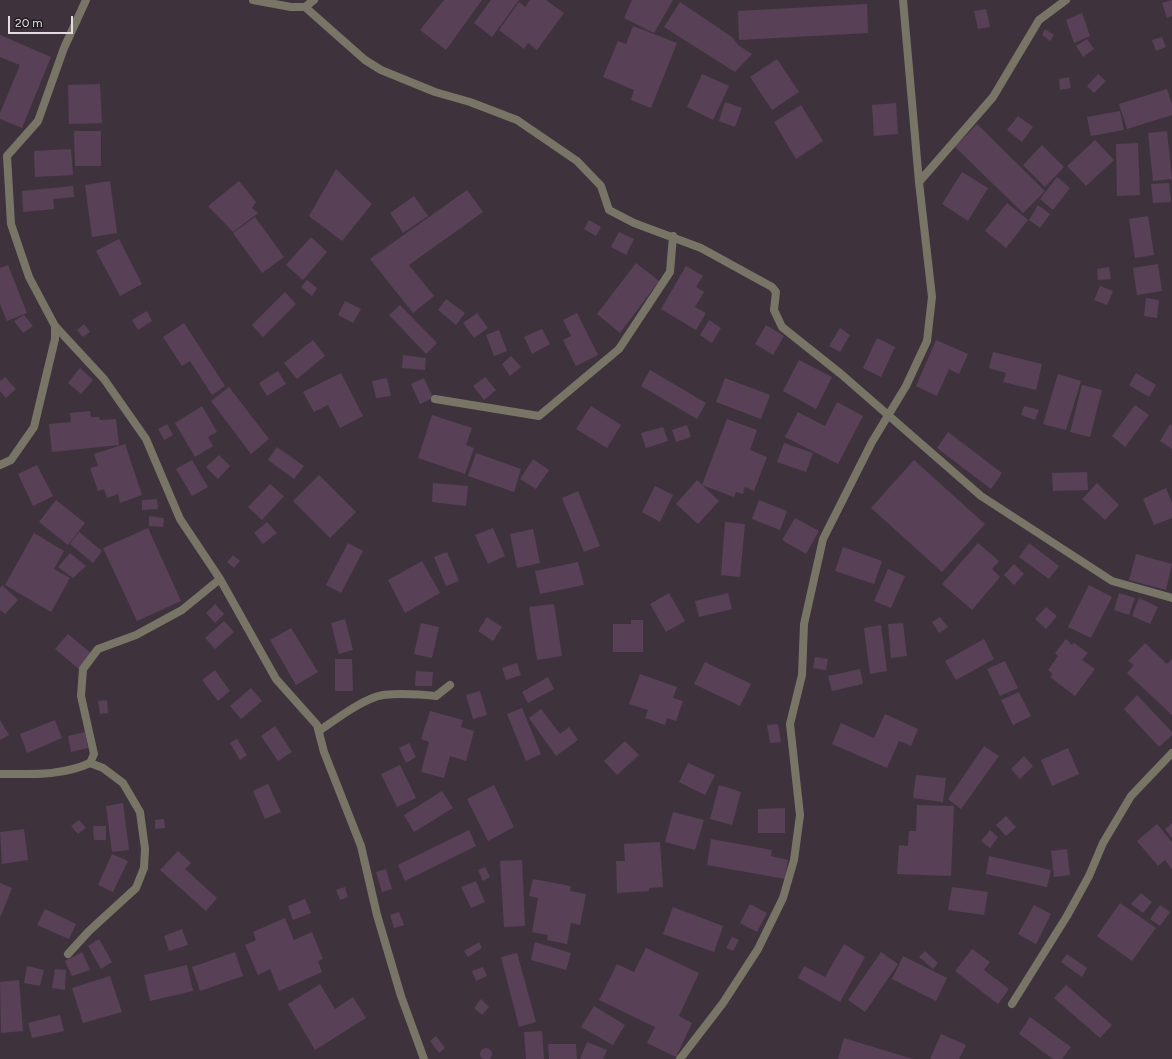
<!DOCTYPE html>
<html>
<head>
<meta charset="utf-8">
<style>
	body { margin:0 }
	#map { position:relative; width:1172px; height:1059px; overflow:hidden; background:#3e333d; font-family:Figtree,sans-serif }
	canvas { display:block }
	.scale { position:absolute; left:8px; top:16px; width:65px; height:18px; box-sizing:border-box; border:2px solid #e4dce3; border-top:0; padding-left:5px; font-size:12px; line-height:14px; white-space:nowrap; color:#e4dce3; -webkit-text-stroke:3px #221c21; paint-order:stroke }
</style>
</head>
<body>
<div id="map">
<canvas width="1172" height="1059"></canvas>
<div class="scale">20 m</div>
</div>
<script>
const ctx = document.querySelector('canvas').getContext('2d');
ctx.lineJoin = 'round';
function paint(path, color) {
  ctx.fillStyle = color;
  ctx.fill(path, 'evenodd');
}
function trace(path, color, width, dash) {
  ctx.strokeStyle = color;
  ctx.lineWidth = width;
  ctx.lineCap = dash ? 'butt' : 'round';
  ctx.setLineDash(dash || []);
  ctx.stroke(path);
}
paint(new Path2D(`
	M444 0H482L446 50 420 30Z
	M491 0H519L492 37 474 23Z
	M530 0H546L564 13 537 50 528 43 524 49 499 30 519 2 525 7Z
	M632 0H673L654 33 624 18Z
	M1172 0V16L1167 18 1162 3Z
	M680 2 732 37 738 45 752 54 735 72 664 27Z
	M867 4 868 33 739 40 738 11Z
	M986 9 990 27 978 29 974 11Z
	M1082 13 1090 36 1074 43 1066 20Z
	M633 26 677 43 651 108 631 100 634 90 603 77 618 41 626 44Z
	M1045 29 1054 35 1050 41 1042 35Z
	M0 35 51 57 22 128 0 119V113L20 65 0 57Z
	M1162 37 1166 47 1156 51 1152 40Z
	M1087 39 1094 49 1083 57 1076 46Z
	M777 59 799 92 772 110 750 77Z
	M702 74 729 86 713 120 687 107Z
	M1098 74 1106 81 1094 93 1087 86Z
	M1069 77 1071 88 1060 90 1059 79Z
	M100 84 102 123 69 124 68 85Z
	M1167 89 1172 104V115L1127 129 1119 104Z
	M725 102 742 108 735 127 719 121Z
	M896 103 898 134 874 136 872 105Z
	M801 105 823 141 796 159 774 122Z
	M1120 111 1124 130 1091 136 1087 117Z
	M1018 116 1033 127 1022 142 1007 130Z
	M977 124 1045 191 1023 213 955 147Z
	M74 131H101V166H75Z
	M1167 131 1172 179 1153 181 1148 133Z
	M1095 140 1114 160 1086 186 1067 166Z
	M1138 143 1140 195 1117 196 1116 144Z
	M1042 145 1064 167 1045 187 1023 165Z
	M71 149 73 175 35 177 34 151Z
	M336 169 372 204 342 241 309 216Z
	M962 172 988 188 968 221 942 204Z
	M1057 177 1070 188 1053 210 1040 199Z
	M110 181 117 233 92 237 85 185Z
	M239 181 256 202 252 208 258 213 233 232 208 206Z
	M1169 183 1171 202 1153 203 1151 184Z
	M73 186 74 197 53 199 54 209 23 212 22 191Z
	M467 190 483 212 409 265 434 296 413 313 370 259Z
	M414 196 428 216 403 233 390 213Z
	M1007 203 1028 220 1006 248 985 231Z
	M1038 205 1050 214 1040 228 1029 220Z
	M1148 216 1154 255 1135 258 1129 219Z
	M255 217 284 257 262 273 233 233Z
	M589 220 601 227 596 236 584 229Z
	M619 232 634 239 626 255 611 247Z
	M311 237 327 252 303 280 286 265Z
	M119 239 142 284 120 296 96 251Z
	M636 263 659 281 620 333 597 314Z
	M1158 264 1162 291 1137 295 1133 268Z
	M8 265 27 313 7 321 0 304V268Z
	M686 266 703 276 696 287 704 292 695 307 706 313 696 330 661 309Z
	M1109 267 1111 279 1098 280 1097 269Z
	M307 280 317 288 312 296 301 287Z
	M1100 286 1113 291 1107 305 1094 300Z
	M285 292 296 304 263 337 252 325Z
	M1146 298 1159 300 1157 318 1144 316Z
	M446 299 465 313 456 325 438 310Z
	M345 301 361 309 353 323 338 315Z
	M400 305 437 343 426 354 389 315Z
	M147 311 152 321 138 330 132 320Z
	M477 313 488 328 474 338 463 323Z
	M577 313 598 355 576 366 563 340 571 336 563 320Z
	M24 315 33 326 23 333 14 321Z
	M709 320 721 328 712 343 700 335Z
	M184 323 225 386 212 395 190 361 182 366 163 337Z
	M84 324 90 332 83 337 77 330Z
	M766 325 784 336 773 355 755 344Z
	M840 328 850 335 840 352 829 346Z
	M542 329 550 344 532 354 524 337Z
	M499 330 507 351 494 356 486 335Z
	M877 338 895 347 881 377 863 368Z
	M313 340 325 356 297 379 284 363Z
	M936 340 968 354 959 374 949 369 937 396 916 386Z
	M993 352 1042 364 1036 390 1003 382 1006 373 989 368Z
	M403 355 426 358 425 370 402 368Z
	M511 356 521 367 510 376 502 364Z
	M799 360 832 377 816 409 783 391Z
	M80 368 93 380 81 394 68 383Z
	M650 370 706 403 697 419 641 386Z
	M278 371 286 384 267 396 259 383Z
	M341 373 363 416 340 428 328 405 314 412 303 392Z
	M1136 373 1156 385 1149 397 1129 385Z
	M1058 374 1081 381 1066 430 1043 424Z
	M5 377 16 389 6 398 0 391V381Z
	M485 377 496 390 484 400 473 386Z
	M387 378 391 396 376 398 372 381Z
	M424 378 433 398 420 404 411 384Z
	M725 378 770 395 761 419 716 402Z
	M1082 385 1102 390 1090 437 1070 432Z
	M229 387 269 439 251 454 211 401Z
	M837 402 863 416 838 464 785 437 798 412 825 426Z
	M1135 405 1149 415 1125 447 1112 436Z
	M202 406 217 432 208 437 213 446 195 457 175 423Z
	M591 406 621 425 607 448 576 429Z
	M1024 406 1039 410 1035 420 1021 415Z
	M90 411 91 417H99L100 420 116 419 119 445 52 452 49 424 71 422 70 413Z
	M432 415 472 428 466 445 474 448 465 474 418 458Z
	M727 419 757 430 750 450 767 457 754 491 745 487 743 494 736 492 734 497 702 485Z
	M167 424 173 435 164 440 158 429Z
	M1170 424 1172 426V449L1160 441Z
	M687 425 691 437 676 442 672 430Z
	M663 427 668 441 646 448 641 433Z
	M948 432 1002 473 991 489 937 448Z
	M784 443 813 453 806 472 777 462Z
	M125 444 142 495 120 503 118 494 107 498 104 489 98 491 90 468 98 466 94 454Z
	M277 447 304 466 294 479 268 460Z
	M476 453 521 469 514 492 468 476Z
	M219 455 230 466 218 479 206 467Z
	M533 459 549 470 536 489 520 479Z
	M192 460 208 487 192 496 176 469Z
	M914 460 985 524 942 572 871 508Z
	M37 465 53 496 33 506 18 474Z
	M1087 472 1088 490 1053 491 1052 473Z
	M319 475 356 512 330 538 293 501Z
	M697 480 719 501 698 524 676 504Z
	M433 483 468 486 466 506 432 502Z
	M1097 483 1119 505 1105 520 1082 499Z
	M270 484 284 496 262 520 248 507Z
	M655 486 673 495 660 522 642 512Z
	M1166 488 1172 503V518L1154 525 1143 499Z
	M578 491 600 546 584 552 562 498Z
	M157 499 158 509 142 510V500Z
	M56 500 85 523 68 545 39 522Z
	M759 500 787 511 780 530 752 519Z
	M149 516 164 518 163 527 149 526Z
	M795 518 819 531 806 554 782 540Z
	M267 522 277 533 263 544 254 533Z
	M725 522 745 524 740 577 721 575Z
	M148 528 181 601 137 621 103 548Z
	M493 528 505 556 488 564 475 535Z
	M533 529 540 563 517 568 510 534Z
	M79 532 102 551 93 563 70 544Z
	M34 533 64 551 54 569 70 578 51 612 5 585Z
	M348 543 363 551 341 593 326 585Z
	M978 543 999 561 992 569 1000 577 972 610 942 584Z
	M1029 543 1059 566 1049 579 1019 557Z
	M843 547 882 561 874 584 835 571Z
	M447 552 459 581 446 586 434 557Z
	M70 553 86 566 73 578 58 567Z
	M1136 554 1172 564 1166 590 1129 580Z
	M233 555 240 561 234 568 227 562Z
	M422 561 440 593 405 613 388 580Z
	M578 562 584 585 540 594 535 571Z
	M1014 564 1024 574 1014 585 1004 575Z
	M888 569 905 576 891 608 874 601Z
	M2 585 18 600 5 614 0 610V588Z
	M1089 585 1112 597 1091 638 1068 627Z
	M669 593 685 621 666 632 650 604Z
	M728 593 732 609 699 617 695 601Z
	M1119 593 1135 598 1129 615 1114 610Z
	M1139 598 1158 607 1150 624 1132 616Z
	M215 604 224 614 215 623 206 613Z
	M554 604 562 656 537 660 529 607Z
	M1046 607 1057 616 1046 629 1035 619Z
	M487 617 502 627 493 641 478 631Z
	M940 617 948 627 939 633 932 622Z
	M345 619 353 650 339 654 331 623Z
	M631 620H643V652H613V624H631Z
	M224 621 234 632 215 649 205 638Z
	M421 623 439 627 432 658 414 654Z
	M903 623 907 656 891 658 888 624Z
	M881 625 887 671 870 674 864 628Z
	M291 628 318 672 296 685 270 640Z
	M68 634 92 654 79 669 55 649Z
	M984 639 994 659 956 680 945 661Z
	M1066 639 1072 645 1074 643 1088 653 1082 660 1095 669 1075 696 1050 677 1053 674 1048 670 1058 656 1055 653Z
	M1145 643 1167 664 1172 659V715L1127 673 1134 665 1128 661Z
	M815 657 828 659 826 670 813 668Z
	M335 659H352L353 691H335Z
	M1005 661 1018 688 1000 696 987 669Z
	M705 662 751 684 740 706 694 684Z
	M517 663 521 675 506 680 502 668Z
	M860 669 863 684 832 691 828 676Z
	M215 670 230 691 218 701 202 680Z
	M416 671 433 672 432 686H415Z
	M640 674 677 687 673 698 683 701 676 721 667 718 665 725 645 718 648 710 629 704Z
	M548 677 554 689 528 703 522 692Z
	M251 688 262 701 241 719 230 706Z
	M480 691 487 715 473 719 466 695Z
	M1019 692 1031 716 1013 725 1001 700Z
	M1137 695 1172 732V735L1159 747 1124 709Z
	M107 700 108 713 100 714 98 701Z
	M522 708 541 754 526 761 507 714Z
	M541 709 560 734 569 727 578 740 556 756 529 718Z
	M430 711 463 720 461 727 474 731 466 761 450 756 444 778 421 772 429 742 421 739Z
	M885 714 918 729 911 746 899 741 887 768 832 744 841 723 874 738Z
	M0 720 9 735 0 740Z
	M55 720 62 738 27 753 20 734Z
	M778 724 781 742 770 743 767 725Z
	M275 726 292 752 278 761 261 736Z
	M85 732 88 748 71 752 68 736Z
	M237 739 247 755 240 760 230 743Z
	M625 741 639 755 617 775 604 761Z
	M409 743 416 757 406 763 399 748Z
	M984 746 999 756 961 809 948 799Z
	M1068 748 1079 774 1052 786 1041 760Z
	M1024 756 1033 766 1020 779 1011 769Z
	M688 763 715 775 705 795 679 782Z
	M400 765 416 798 397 807 381 774Z
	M916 775 946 778 943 802 913 798Z
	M268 784 281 812 265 819 253 791Z
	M494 785 514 827 488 841 467 799Z
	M719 785 741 792 732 825 710 819Z
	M442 791 453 808 414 832 404 815Z
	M123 803 129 850 112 852 106 806Z
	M917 805 954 806 951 876 897 874 899 845 908 846 909 831H916Z
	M785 808V833H758V809Z
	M673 812 704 820 695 850 665 842Z
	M1006 816 1016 827 1006 836 996 825Z
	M164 819 165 828 155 829V820Z
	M79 820 86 828 78 834 71 826Z
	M1172 823V838L1165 829Z
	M1157 824 1172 842V869L1165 860 1158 866 1137 841Z
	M93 826H106V840H94Z
	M24 829 28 860 2 864 0 832Z
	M469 830 476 846 405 881 398 865Z
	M990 830 998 837 990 848 981 841Z
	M711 839 772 850 771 856 788 860 785 879 707 865Z
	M660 842 663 887 649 888V891L617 893 616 861H625L624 844Z
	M1067 849 1070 875 1054 877 1051 851Z
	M178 851 191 863 185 869 217 898 206 911 160 870Z
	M112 854 128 861 113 892 98 885Z
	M989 856 1051 870 1047 887 986 874Z
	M522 860 525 926 504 927 500 861Z
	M485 867 490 877 483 881 478 870Z
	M386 869 392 889 382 892 376 872Z
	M533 879 571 886 570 891 586 894 580 925 571 923 567 944 547 940 548 935 532 932 538 898 529 896Z
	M476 881 485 902 471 908 461 887Z
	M0 883 12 888 0 918Z
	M345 887 348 897 340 900 336 890Z
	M952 887 988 892 984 915 948 910Z
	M1141 893 1152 902 1143 913 1131 904Z
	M305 899 311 913 293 920 288 906Z
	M1120 903 1156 928 1132 961 1097 936Z
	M750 904 767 913 757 932 740 923Z
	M1034 905 1051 914 1036 944 1018 934Z
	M1160 905 1170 912 1160 926 1150 919Z
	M673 907 723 926 714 952 663 934Z
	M45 909 76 924 69 939 37 925Z
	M399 912 404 925 394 928 390 915Z
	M285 918 294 940 312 932 323 959 318 961 322 972 279 991 270 969 258 975 245 945 256 940 253 932Z
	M182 929 188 945 169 951 164 936Z
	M732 937 739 940 733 951 726 948Z
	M99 939 112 962 101 969 88 946Z
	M479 942 482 948 468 957 464 951Z
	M535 942 571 953 566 970 531 960Z
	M844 944 865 957 840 1002 798 978 804 966 825 977Z
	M646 948 699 973 679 1016 692 1023 676 1057 647 1043 655 1027 599 1000 617 964 634 972Z
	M972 949 990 962 984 970 1009 989 998 1004 955 971Z
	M925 951 938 963 933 969 919 957Z
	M82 952 90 970 72 976 65 961Z
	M235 952 243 976 200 991 192 967Z
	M881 952 898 964 865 1012 848 1000Z
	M517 953 536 1022 519 1027 501 957Z
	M1067 954 1087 968 1082 977 1061 962Z
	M903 956 947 978 936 1001 892 979Z
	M187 965 193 991 150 1001 144 975Z
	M27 966 44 970 40 986 24 983Z
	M483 967 487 976 476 981 472 971Z
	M55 969 66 970 65 990 52 988Z
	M110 976 122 1012 83 1023 72 988Z
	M19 980 23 1031 1 1033 0 982Z
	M320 984 335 1009 353 997 366 1018 315 1050 288 1004Z
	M1066 985 1112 1025 1100 1038 1054 998Z
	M481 999 489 1007 482 1015 474 1008Z
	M594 1006 625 1025 613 1045 581 1027Z
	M60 1015 64 1031 32 1038 28 1023Z
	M1030 1017 1071 1047 1062 1059H1053L1019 1034Z
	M542 1031 544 1059H526L524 1032Z
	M941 1034 966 1045 959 1059H930Z
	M436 1036 445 1048 439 1053 430 1041Z
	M844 1038 913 1059H838Z
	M587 1042 607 1050 603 1059H580Z
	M548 1044H576L577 1059H549Z
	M480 1054a6 6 0 1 1 12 0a6 6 0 1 1-12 0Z`), '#584057');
trace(new Path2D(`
	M86 0 64 48 38 121 7 156 11 224 29 277 55 326 104 379 146 439 180 519 220 579 276 679 317 725 324 752 361 846 377 915 401 996 424 1059
	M253 0 291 7H305L314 0
	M305 7 365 60 381 70 435 92 470 102 517 120 577 161 601 186 609 210 634 223 701 248 772 287 776 292 774 310 782 327 841 374 981 496 1112 581 1172 598
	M919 182 993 97 1039 20 1066 0
	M435 399 539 416 619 349 670 272 673 236
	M0 465 11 460 34 427 55 339V326
	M319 731C335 720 364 698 383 695 401 693 418 694 436 696L450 685
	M0 774C30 774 62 776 90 763L94 754 81 696 83 669 98 649 136 635 182 610 220 579
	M68 954 89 931 136 888 144 868 145 849 140 812 123 783 103 768 90 763
	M1012 1004 1067 916 1089 876 1103 843 1131 796 1172 753
	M680 1059 723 1003 758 949 783 898 794 860 800 815 790 724 802 675 804 624 823 539 872 442 906 386 927 341 932 297 919 182 903 0`), '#797566', 8);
</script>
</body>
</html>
